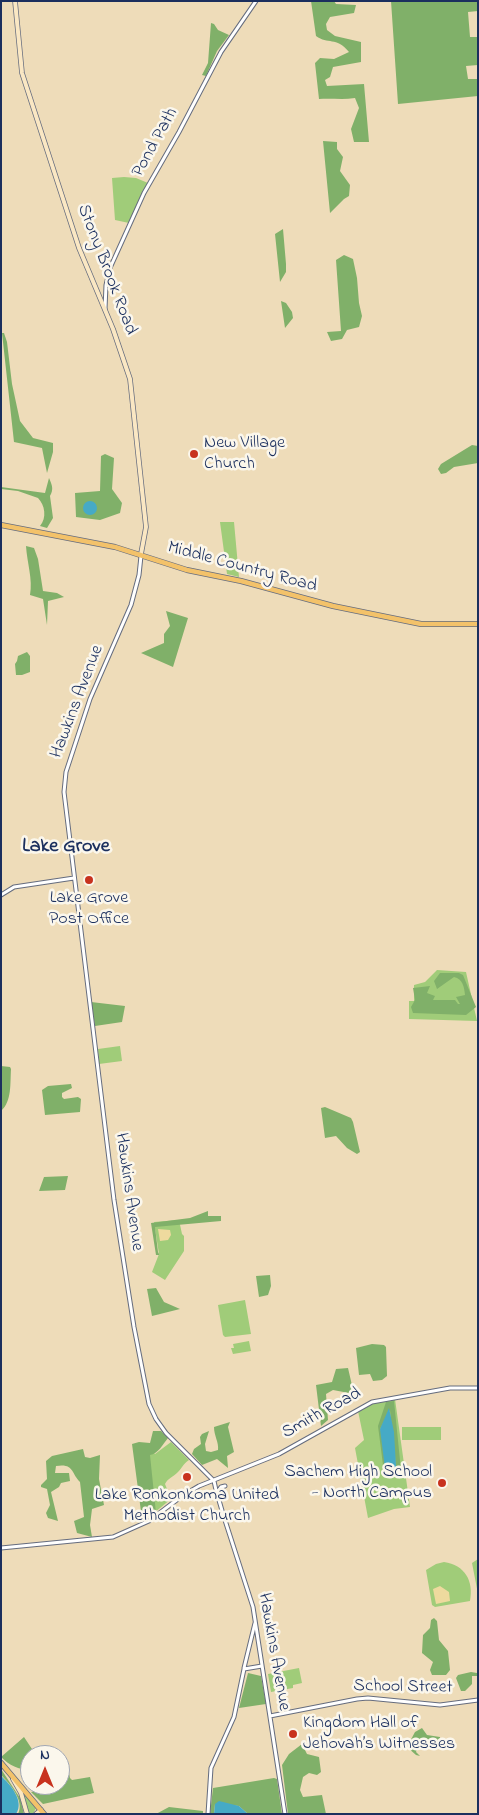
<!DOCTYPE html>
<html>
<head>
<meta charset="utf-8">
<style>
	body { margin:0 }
	#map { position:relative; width:479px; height:1815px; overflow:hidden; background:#eedcb9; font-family:"Indie Flower",sans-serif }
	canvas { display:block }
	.frame { position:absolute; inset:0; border:2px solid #1b2f5e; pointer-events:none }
	.north { position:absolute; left:20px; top:1745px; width:50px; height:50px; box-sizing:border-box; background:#fbf7ec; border:1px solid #a1a7b3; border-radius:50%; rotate:0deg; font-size:14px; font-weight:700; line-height:20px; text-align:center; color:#1b2f5e }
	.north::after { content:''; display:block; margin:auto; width:18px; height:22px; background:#c8321e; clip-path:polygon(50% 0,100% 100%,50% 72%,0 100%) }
</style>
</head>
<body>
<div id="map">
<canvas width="479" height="1815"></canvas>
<div class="frame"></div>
<div class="north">N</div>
</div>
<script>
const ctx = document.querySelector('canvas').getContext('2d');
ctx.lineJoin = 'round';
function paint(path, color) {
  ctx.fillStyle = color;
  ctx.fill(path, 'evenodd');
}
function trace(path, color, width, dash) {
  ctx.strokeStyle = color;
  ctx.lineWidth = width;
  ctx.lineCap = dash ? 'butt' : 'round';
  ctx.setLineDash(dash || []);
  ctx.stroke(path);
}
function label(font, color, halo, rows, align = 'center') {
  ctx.font = font + ' "Indie Flower",sans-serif';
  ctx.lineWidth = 5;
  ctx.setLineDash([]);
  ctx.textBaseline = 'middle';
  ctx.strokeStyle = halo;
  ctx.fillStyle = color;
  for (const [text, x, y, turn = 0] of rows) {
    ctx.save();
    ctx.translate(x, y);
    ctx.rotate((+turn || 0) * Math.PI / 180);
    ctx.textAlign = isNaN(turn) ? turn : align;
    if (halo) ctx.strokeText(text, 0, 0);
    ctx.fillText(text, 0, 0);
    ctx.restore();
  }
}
paint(new Path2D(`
	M124 177 136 178 148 183 129 223 115 220 112 178Z
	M220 522H234L239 577 227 574Z
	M437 970 466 972 477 1021 409 1019V1001H414V985L425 982Z
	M120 1046 122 1061 99 1064 98 1049Z
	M179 1220 182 1234 184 1236V1251L165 1280 152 1272 159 1254 154 1222Z
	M245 1300 251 1334 225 1337 223 1335 218 1305Z
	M249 1341 251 1351 233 1354 231 1348H234L233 1344Z
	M395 1399 410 1507 394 1509 368 1518 355 1448 364 1440 358 1411 374 1403Z
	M402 1427H441V1440H402Z
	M171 1442 189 1460C183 1464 182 1468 178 1472 173 1477 168 1478 165 1484L171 1499 154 1513 145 1450 150 1448 155 1454Z
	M478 1559V1594L472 1563Z
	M444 1562C465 1565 474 1581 470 1601L435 1607 432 1605 426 1570 436 1564Z
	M299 1668 302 1683 293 1685V1688L271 1692 268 1674Z
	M21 1791 36 1808 33 1814H29Z`), '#a0cc79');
paint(new Path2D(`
	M311 1H334L336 4 356 5 354 13 330 17 326 24 327 30 335 36 361 42V62L333 67 330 77 325 80 327 86 364 84 369 142H354L351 129 359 108 355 98C343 100 331 98 319 99L315 63 320 58 334 59 349 52C336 36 328 45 316 36Z
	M391 1H478V11L468 12 470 37H478V65L466 66 468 79H478V96L398 104Z
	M211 23 214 24 218 30 229 35 217 51 206 76 202 75 208 63Z
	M323 141 337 142V149L343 157 340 171 350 185 349 196 344 199 330 213Z
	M283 229 286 264V272L280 282 275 234Z
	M344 255 353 259 357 278 359 303 362 316 359 327 347 330 342 339 331 341 327 332 341 331 336 260Z
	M281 301 286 303 292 312 293 318 285 328Z
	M2 333H4L7 342 12 384 20 421 33 438 53 443V452L47 473 42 448 14 442Z
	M472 445 478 446V463L454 467 446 473 441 474 438 469 441 464Z
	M105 454 114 458 112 489 122 503 120 513 100 520 76 517 75 493 100 491 101 456Z
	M49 478C52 485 54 489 50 496L53 518 47 528 40 526C47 518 45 505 38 498L18 491 1 489V487L45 493Z
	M26 546 34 548 38 559 43 591 57 593 64 597 48 601 47 625 43 599 30 595C33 579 27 563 26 546Z
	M166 611 188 618 173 667 141 653 164 643V634L170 626Z
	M27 652 30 656V672L22 675H16L15 664 17 661 18 656Z
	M440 973H459L463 975 476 1007 466 1015 413 1013 411 1007 415 1000 413 988 430 986 427 993 435 996 433 1000H455L458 1004H460L456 997 465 995C464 987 463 979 454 977L437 989 434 981Z
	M91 1002 125 1006 122 1022 95 1026Z
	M1 1066 10 1067 11 1069C10 1084 12 1101 1 1111Z
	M71 1084 72 1088 62 1093V1097L64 1099 78 1097 81 1099 80 1112 45 1115 42 1090 48 1086Z
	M325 1107 351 1118 353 1122 360 1152 357 1154 347 1148 336 1136 325 1138 321 1108Z
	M68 1176 65 1190 39 1191 44 1177Z
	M208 1211V1216H221V1221L155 1227 158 1252 159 1254V1255H156L151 1223 190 1218Z
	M270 1275 271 1286 268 1295 259 1297 256 1276Z
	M156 1288 164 1302 180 1309 152 1316 147 1289Z
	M372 1344 384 1345 386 1347 387 1376 382 1380 373 1381 370 1374 359 1375 356 1348Z
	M348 1368 354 1394 333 1390 326 1394 328 1420 321 1426 316 1385 332 1382 336 1369Z
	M394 1401 401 1470 388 1475 384 1473 378 1426 386 1402ZM390 1410 396 1466 380 1429Z
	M230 1422 228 1427 234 1452 227 1456 228 1468 217 1459 202 1465 192 1454 194 1449 201 1444 200 1437 202 1434 209 1431 205 1444 206 1451 211 1452 218 1450C219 1442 214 1436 214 1427Z
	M153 1431H161L168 1438C163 1444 158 1454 150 1455L156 1513 142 1519 132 1444 139 1442 150 1443Z
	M83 1449 85 1457 90 1458 100 1455 99 1479 104 1505 92 1509 90 1525 92 1537 77 1533 74 1521 84 1517 80 1482C71 1473 74 1463 56 1466L55 1473H69L70 1481 61 1483 59 1487 51 1492 58 1521 48 1518 46 1513 50 1505 47 1489 41 1487V1485L47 1479 46 1461 52 1456Z
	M434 1618 437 1621 439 1640 448 1651 450 1670 446 1675H432L430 1670 433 1662 422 1653 423 1635 430 1628 431 1620Z
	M471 1672 477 1673V1676H472V1684L465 1691H461L456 1678 458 1675Z
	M248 1673 261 1676 266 1704 239 1708Z
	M422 1728 427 1735 440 1737 441 1748H432L430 1745 422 1743 418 1746 416 1752 420 1756 416 1755 407 1747 415 1732Z
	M24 1737 36 1755H30V1770C19 1770 9 1765 1 1757Z
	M302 1744 307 1754 319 1757 321 1772 317 1775 309 1773 303 1777 300 1790 303 1797 322 1795 326 1814H288L282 1765 289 1754Z
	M67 1764 70 1778 72 1780 90 1777 94 1793 43 1804 31 1792 48 1789 47 1785H60V1766Z
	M1 1769 20 1798 24 1814H18C25 1801 10 1784 1 1775Z
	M274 1778 277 1779 282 1814H248L239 1806 215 1804 214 1814H210L213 1788Z
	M169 1807 203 1811V1814H156Z`), '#80b069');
paint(new Path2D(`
	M158 1229 170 1230 171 1235 168 1240 160 1241Z
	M440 1586 449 1592 450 1601 436 1604 433 1589Z`), '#eeda9e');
paint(new Path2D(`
	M83 508a7 7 0 1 1 14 0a7 7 0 1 1-14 0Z
	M389 1408 394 1432 396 1466V1470L388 1472 385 1468 380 1429Z
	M1 1776C10 1784 25 1801 16 1814H1Z
	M219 1801 239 1806 248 1814H214L215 1804Z`), '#46aac6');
const tertiary = new Path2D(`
	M105 309 106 285 110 268 144 193 179 132 221 52 256 1
	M141 556 139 575 131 605 90 699 66 772 64 792 114 1200 134 1327 149 1404 156 1419 166 1433 214 1481 216 1490 223 1514 253 1607 285 1814
	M1 895 14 887 74 878
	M217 1493 221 1487 225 1486
	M1 1548 113 1537 149 1521 182 1496 199 1486 279 1454 372 1402 450 1388H478
	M244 1668 255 1623
	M270 1716 357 1699 368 1698 440 1705 478 1700
	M208 1814 211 1768 234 1717 244 1669 262 1666`);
const secondary = new Path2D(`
	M15 1 22 73 79 248 113 329 130 379 146 527 141 554
	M13 1779 21 1793 27 1814
	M36 1814 41 1810`);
const primary = new Path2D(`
	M1 525 115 547 187 570 241 581 333 606 421 624H478
	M1 1763 44 1814`);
trace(tertiary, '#656c7e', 5);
trace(secondary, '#656c7e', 5.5);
trace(primary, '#656c7e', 6);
trace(tertiary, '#fff', 3);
trace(secondary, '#fae7c3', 4);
trace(primary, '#f3c26a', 4.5);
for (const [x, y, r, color] of [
	[194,454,5,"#c8321e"],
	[89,880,5,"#c8321e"],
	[187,1477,5,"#c8321e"],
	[442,1483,5,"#c8321e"],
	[293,1734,5,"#c8321e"]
]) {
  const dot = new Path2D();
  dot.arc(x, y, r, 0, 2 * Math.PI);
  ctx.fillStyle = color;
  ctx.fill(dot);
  trace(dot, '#fbf7ec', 2);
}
label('18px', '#1b2f5e', '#fbf7ec', [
	["Pond Path",156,143,-61],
	["Stony Brook Road",106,270,69],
	["Middle Country Road",242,568,15],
	["Hawkins Avenue",78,702,-69],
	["Hawkins Avenue",128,1192,82],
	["Smith Road",322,1414,-29],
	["Hawkins Avenue",273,1652,80],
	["School Street",403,1688,1]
]);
label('18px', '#1b2f5e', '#fbf7ec', [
	["New Village",204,444],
	["Church",204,465],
	["Lake Grove",89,899,"center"],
	["Post Office",89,920,"center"],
	["Sachem High School",432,1473,"right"],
	["- North Campus",432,1494,"right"],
	["Lake Ronkonkoma United",187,1496,"center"],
	["Methodist Church",187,1517,"center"],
	["Kingdom Hall of",303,1724],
	["Jehovah’s Witnesses",303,1745]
], 'left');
label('bold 20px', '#1b2f5e', '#fbf7ec', [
	["Lake Grove",66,848]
]);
</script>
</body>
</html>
